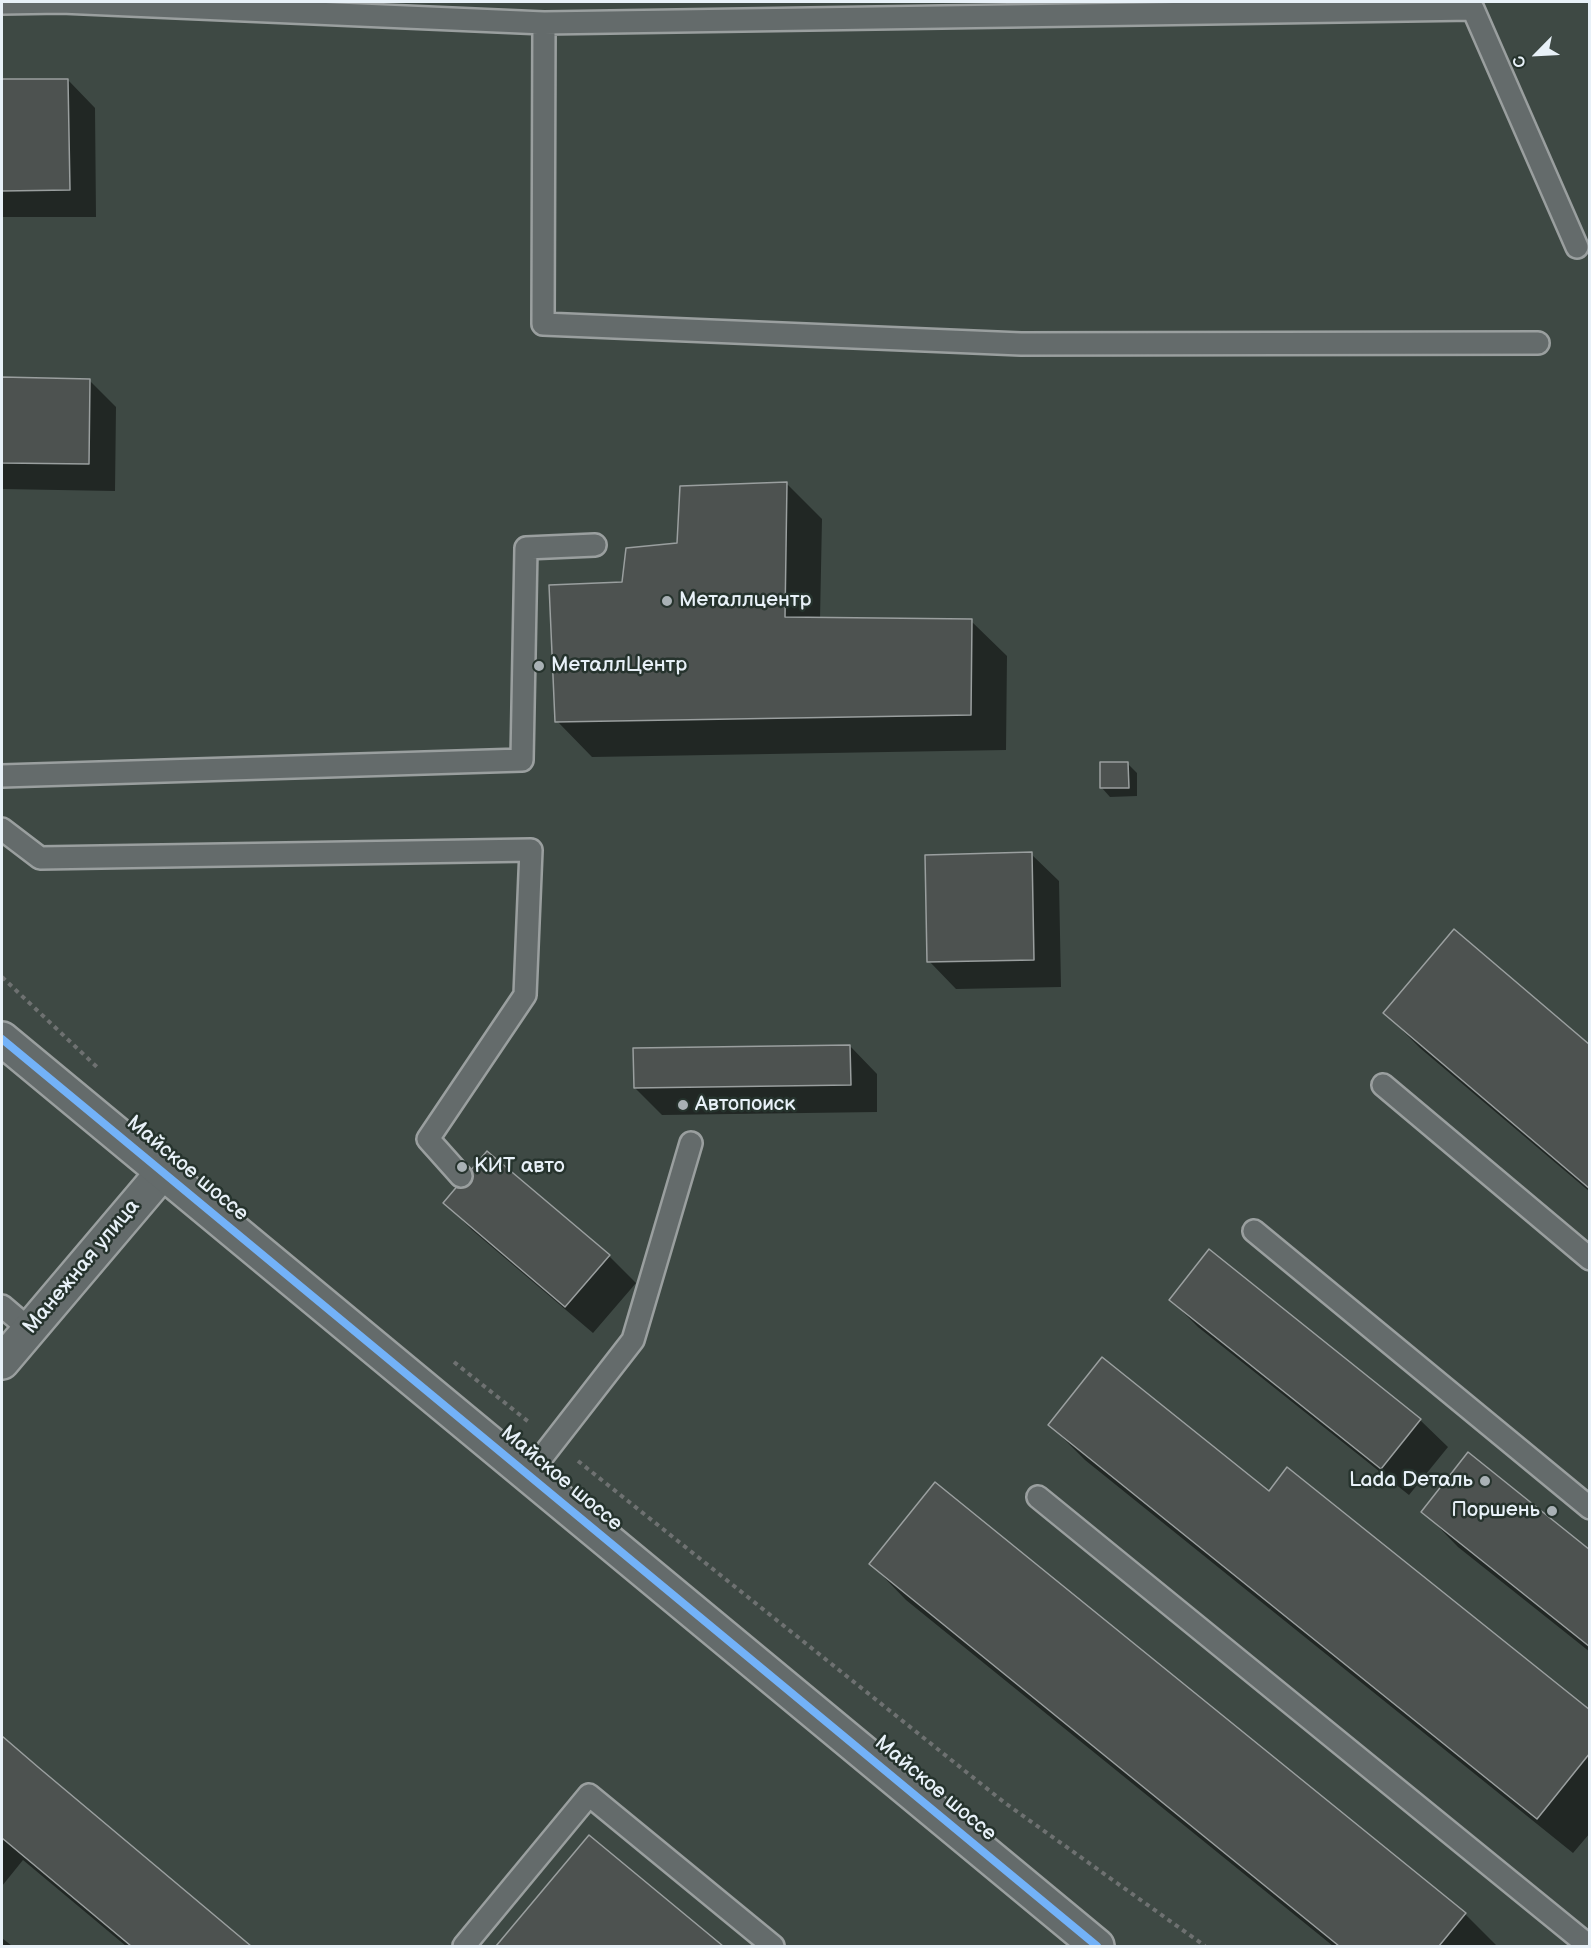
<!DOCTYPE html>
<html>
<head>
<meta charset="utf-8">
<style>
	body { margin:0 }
	#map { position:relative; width:1591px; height:1948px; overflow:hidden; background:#353b38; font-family:"Balsamiq Sans",sans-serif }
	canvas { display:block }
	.frame { position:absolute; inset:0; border:3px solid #e8f1f8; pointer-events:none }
	.north { position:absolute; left:1507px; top:24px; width:60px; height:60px; -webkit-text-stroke:4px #26332d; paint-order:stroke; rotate:246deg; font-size:16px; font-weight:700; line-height:24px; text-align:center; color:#e8f1f8 }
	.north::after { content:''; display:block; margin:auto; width:21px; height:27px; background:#e8f1f8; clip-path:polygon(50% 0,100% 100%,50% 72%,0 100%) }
</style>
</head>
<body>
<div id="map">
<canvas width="1591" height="1948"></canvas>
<div class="frame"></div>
<div class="north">С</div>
</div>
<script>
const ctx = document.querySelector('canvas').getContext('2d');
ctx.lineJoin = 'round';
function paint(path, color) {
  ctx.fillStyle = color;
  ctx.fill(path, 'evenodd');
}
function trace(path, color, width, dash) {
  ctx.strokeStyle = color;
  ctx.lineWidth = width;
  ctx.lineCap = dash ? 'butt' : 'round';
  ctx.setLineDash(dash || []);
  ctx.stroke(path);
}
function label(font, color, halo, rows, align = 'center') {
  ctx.font = font + ' "Balsamiq Sans",sans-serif';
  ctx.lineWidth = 5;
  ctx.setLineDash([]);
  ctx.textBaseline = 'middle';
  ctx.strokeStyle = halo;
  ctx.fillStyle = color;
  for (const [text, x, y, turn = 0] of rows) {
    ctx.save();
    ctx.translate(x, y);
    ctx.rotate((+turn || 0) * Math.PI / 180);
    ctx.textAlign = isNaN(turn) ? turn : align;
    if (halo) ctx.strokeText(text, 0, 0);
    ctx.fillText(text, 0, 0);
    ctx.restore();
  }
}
paint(new Path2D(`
	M2 2H1589V1946H2Z`), '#3e4944');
paint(new Path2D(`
	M68 80 95 108 96 217H2V81Z
	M2 379 89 380 116 407 115 491 2 489Z
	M786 483 822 519 820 619 971 621 1007 656 1006 750 592 757 557 721 623 583 679 544Z
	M1128 764 1137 773V796L1110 797 1102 788Z
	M1031 854 1059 881 1061 987 956 989 929 961Z
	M1385 1013 1590 1047V1192L1420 1048Z
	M850 1046 877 1074V1112L662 1115 635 1088Z
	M445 1203 609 1256 636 1283 593 1333 472 1230Z
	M1210 1252 1420 1420 1448 1447 1409 1495 1198 1327 1171 1300Z
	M1050 1425 1269 1493 1590 1712V1833L1573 1853 1085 1460Z
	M1423 1511 1590 1551V1652L1458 1547Z
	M871 1564 1465 1914 1497 1946H1333L906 1600Z
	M2 1736 249 1946H126L23 1860 2 1886Z
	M590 1837 721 1946H498Z
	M2 1938 12 1946H2Z`), '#0007');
const building = new Path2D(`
	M2 79H68L70 190 2 191Z
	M2 377 90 379 89 464 2 463Z
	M787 482 785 617 972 619 971 715 555 722 549 585 622 582 626 548 677 543 680 486Z
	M1100 762H1128L1129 788H1100Z
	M1032 852 1034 960 927 962 925 855Z
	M1454 929 1590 1045V1189L1383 1013Z
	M850 1045 851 1085 634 1088 633 1048Z
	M487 1151 610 1255 565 1307 443 1203Z
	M1209 1249 1421 1419 1381 1469 1169 1300Z
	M1102 1357 1269 1491 1287 1467 1590 1710V1753L1537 1819 1048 1425Z
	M1468 1452 1590 1550V1647L1421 1512Z
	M935 1482 1466 1913 1439 1946H1339L869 1564Z
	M2 1736 38 1767 251 1946H131L2 1838Z
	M589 1835 723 1946H496Z`);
paint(building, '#4d5250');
trace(building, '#9a9f9f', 1.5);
const service = new Path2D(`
	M2 3 61 2 544 23 1473 9 1577 247
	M544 23 543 324 1021 344 1538 343
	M2 776 522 760 526 548 595 545
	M2 829 40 858 531 850 525 995 428 1139 461 1176
	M1383 1085 1590 1259
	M1254 1231 1590 1508
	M2 1306 29 1329
	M528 1475 633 1340 691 1143
	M1038 1497 1589 1946
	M464 1946 589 1795 773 1946`);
const minor = new Path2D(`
	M2 1362 163 1172`);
const tertiary = new Path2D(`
	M2 1039 1097 1946`);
trace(service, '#9a9f9f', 26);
trace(minor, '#9a9f9f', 38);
trace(tertiary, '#9a9f9f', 38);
trace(new Path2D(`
	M2 977 99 1069
	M454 1362 530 1423
	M578 1461 1005 1803 1205 1946`), '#6e7171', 4, [4.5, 4.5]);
trace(service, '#646b6b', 21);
trace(minor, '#646b6b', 33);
trace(tertiary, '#646b6b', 33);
trace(new Path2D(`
	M2 1039 1097 1946`), '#73b2f8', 8);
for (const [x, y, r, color] of [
	[667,601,6,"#a9b1b5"],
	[539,666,6,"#a9b1b5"],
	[683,1105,6,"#a9b1b5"],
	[462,1167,6,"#a9b1b5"],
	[1485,1481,6,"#a9b1b5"],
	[1552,1511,6,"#a9b1b5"]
]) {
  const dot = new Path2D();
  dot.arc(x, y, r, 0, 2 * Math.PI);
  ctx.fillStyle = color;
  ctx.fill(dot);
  trace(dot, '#26332d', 2);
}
label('21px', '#e8f1f8', '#26332d', [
	["Металлцентр",679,601],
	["МеталлЦентр",551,666],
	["Автопоиск",695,1105],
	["КИТ авто",474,1167],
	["Lada Dеталь",1473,1481,"right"],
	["Поршень",1540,1511,"right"]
], 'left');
label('21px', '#e8f1f8', '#26332d', [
	["Майское шоссе",187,1169,40],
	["Манежная улица",82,1267,-50],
	["Майское шоссе",561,1479,40],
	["Майское шоссе",935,1789,40]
]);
</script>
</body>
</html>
